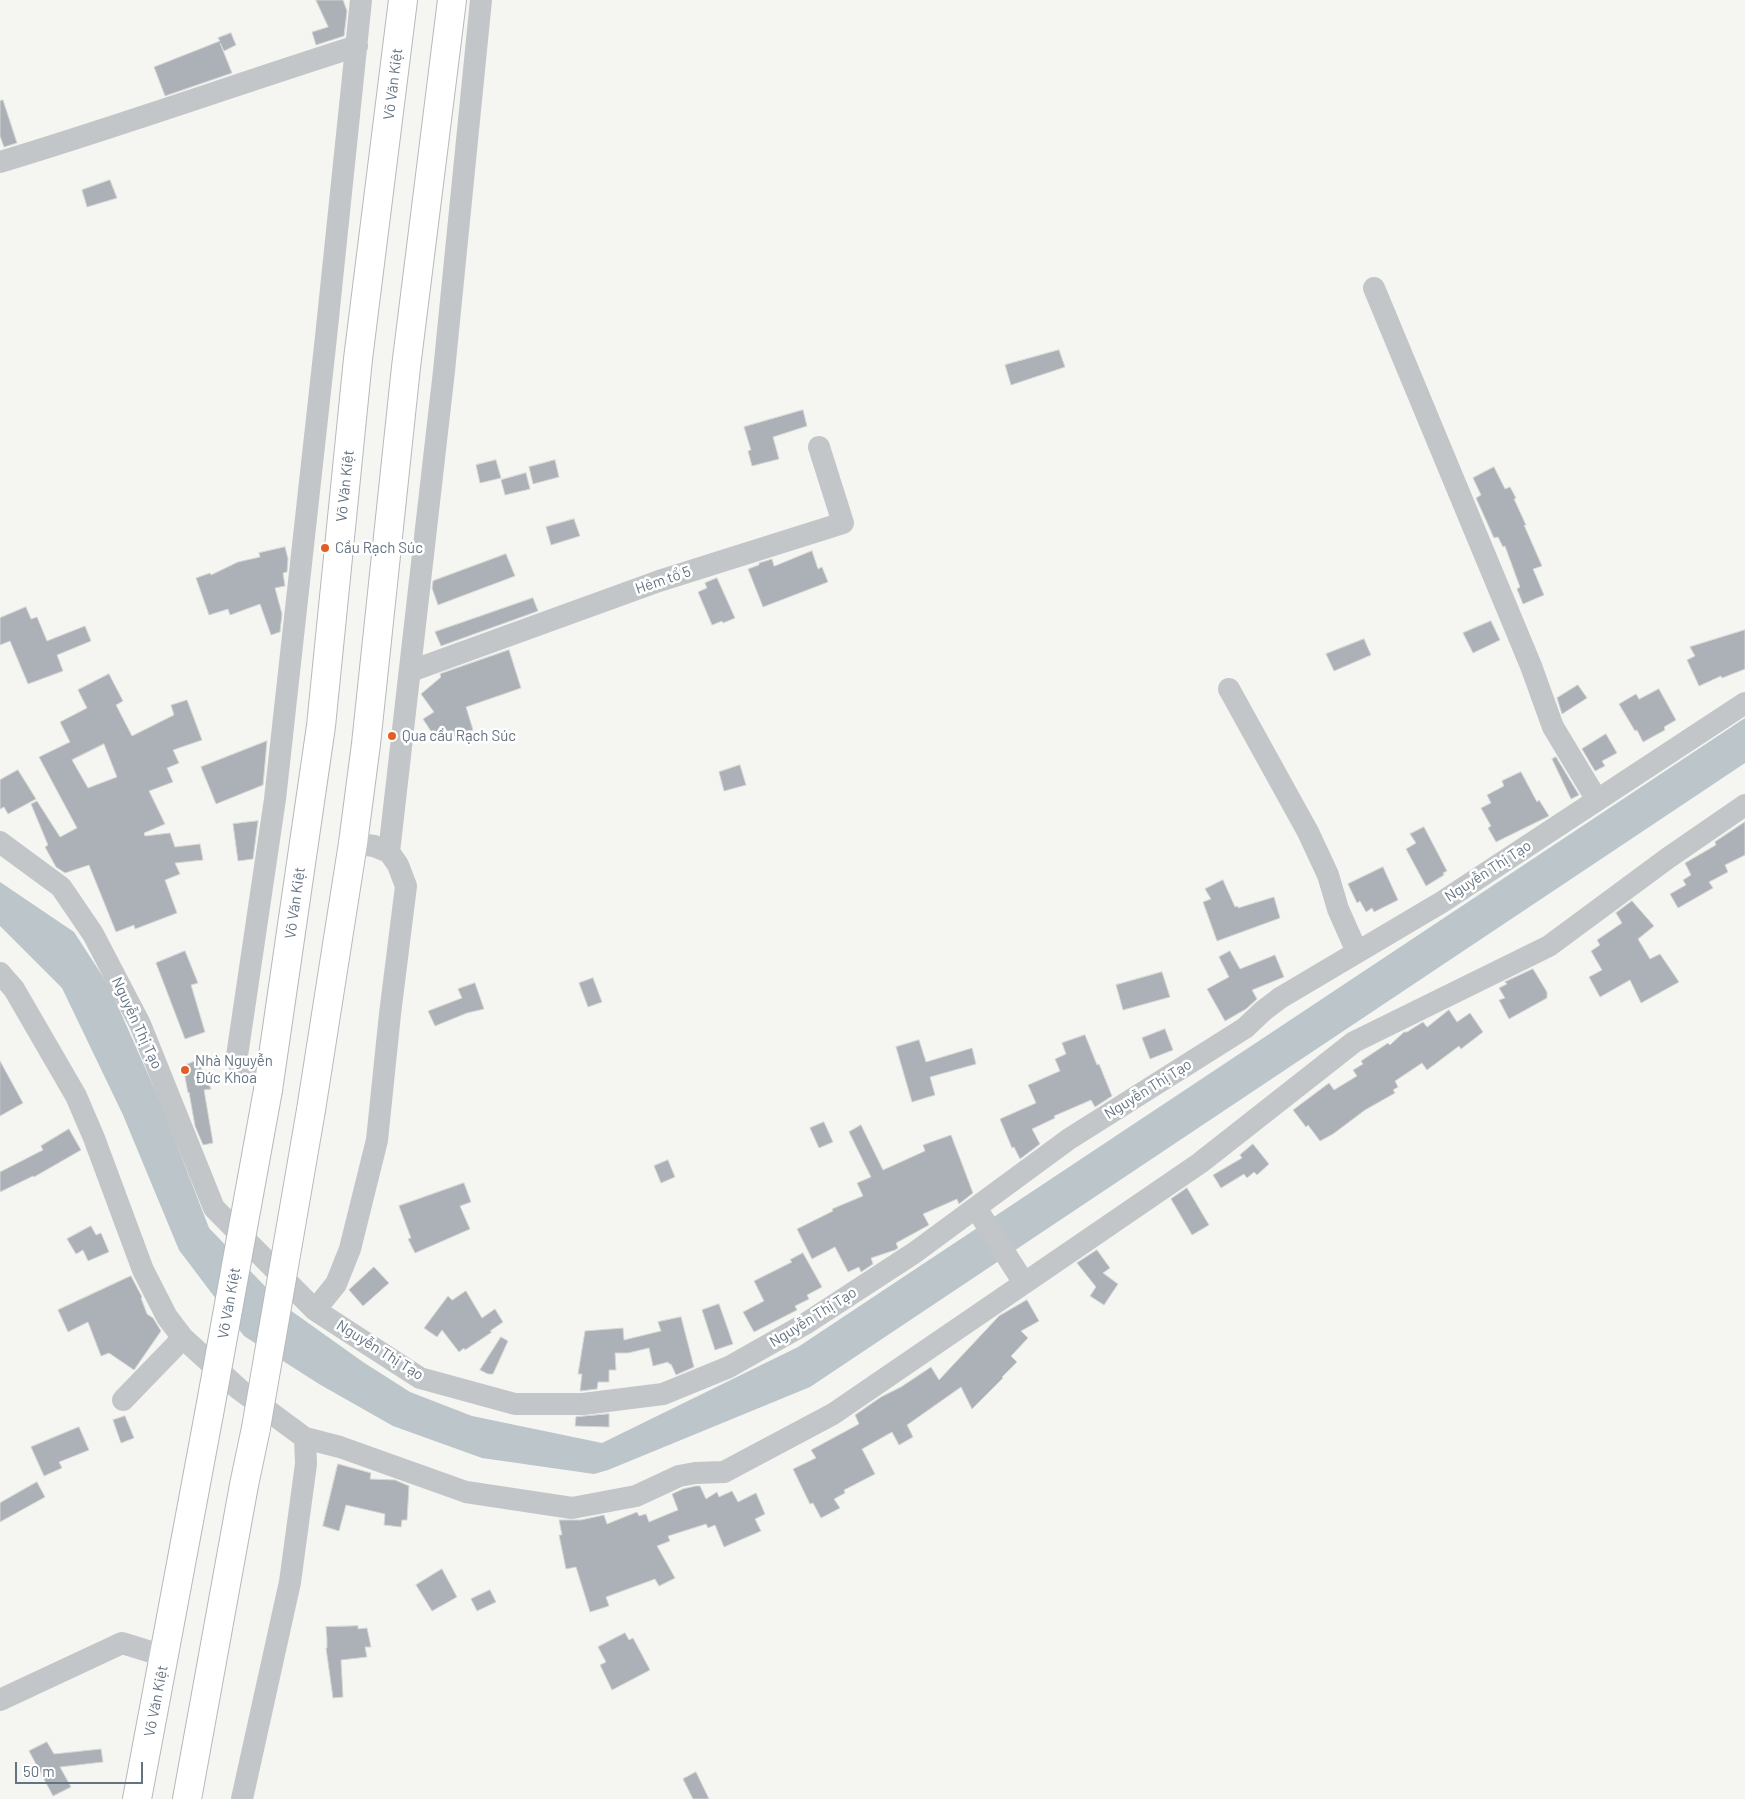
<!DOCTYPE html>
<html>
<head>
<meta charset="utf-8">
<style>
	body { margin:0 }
	#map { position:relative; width:1745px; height:1799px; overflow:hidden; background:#f5f5f1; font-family:Barlow,sans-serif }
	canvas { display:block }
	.scale { position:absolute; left:15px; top:1762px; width:128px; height:22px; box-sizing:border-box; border:2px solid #647382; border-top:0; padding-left:6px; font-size:15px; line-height:18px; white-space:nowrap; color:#647382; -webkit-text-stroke:4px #fff; paint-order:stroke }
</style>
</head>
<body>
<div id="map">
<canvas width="1745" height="1799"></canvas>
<div class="scale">50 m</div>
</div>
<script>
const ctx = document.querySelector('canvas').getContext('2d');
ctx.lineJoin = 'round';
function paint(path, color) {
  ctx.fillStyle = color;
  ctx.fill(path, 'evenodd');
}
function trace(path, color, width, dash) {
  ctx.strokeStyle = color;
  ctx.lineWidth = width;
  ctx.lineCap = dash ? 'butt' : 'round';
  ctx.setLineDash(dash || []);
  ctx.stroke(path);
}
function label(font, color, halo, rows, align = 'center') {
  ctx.font = font + ' Barlow,sans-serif';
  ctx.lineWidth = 5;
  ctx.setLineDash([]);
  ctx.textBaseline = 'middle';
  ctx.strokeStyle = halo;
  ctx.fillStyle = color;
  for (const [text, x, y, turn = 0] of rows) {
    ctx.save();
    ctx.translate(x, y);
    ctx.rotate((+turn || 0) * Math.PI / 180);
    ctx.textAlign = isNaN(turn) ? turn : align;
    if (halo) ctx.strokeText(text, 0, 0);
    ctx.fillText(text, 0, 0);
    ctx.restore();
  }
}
paint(new Path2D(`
	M1745 718V763L810 1387 608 1470 594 1474 482 1458 393 1426 319 1384 244 1336 179 1250 123 1115 62 988 0 926V882L74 932 109 986 162 1106 209 1228 283 1305 363 1362 410 1392 472 1416 602 1443 798 1347Z`), '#bbc5ca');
const building = new Path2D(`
	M316 0H343L347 11 344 36 316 45 312 32 328 27Z
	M231 33 236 45 224 51 220 43 232 73 165 96 154 67 220 41 218 38Z
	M3 100 17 143 4 147 0 136V101Z
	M110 180 117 198 87 207 82 190Z
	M1059 350 1065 367 1011 385 1005 365Z
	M803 410 807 426 773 437 779 459 752 466 748 451 751 450 744 427Z
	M496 460 501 478 480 483 476 465Z
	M555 460 559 477 533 484 529 467Z
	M1494 467 1505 489 1510 487 1516 498 1514 499 1526 525H1524L1542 566 1533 569 1544 595 1523 604 1517 589 1520 587 1505 546 1503 547 1498 537 1494 538 1476 498 1481 495 1473 478Z
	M526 473 530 489 505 495 501 480Z
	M574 519 580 536 551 545 546 527Z
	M285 547 288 559 287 572 283 573 285 586 275 588 282 614 280 632 271 635 260 604 230 615 228 609 209 615 196 578 210 573 211 575 238 562 260 557 259 553Z
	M812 551 818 569 822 567 828 582 763 607 748 569 759 565V563L772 559 774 566Z
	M506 554 515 576 438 605 432 588 433 581Z
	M717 578 735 618 723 623 722 621 712 625 698 592 707 588 705 583Z
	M533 598 538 611 441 646 435 632Z
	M26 607 31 619 37 617 47 641 85 626 91 641 57 655 63 671 28 684 10 641 0 645V618Z
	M1491 621 1500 640 1473 653 1463 633Z
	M1745 630V669L1722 678 1721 676 1699 686 1687 660 1695 656 1690 647Z
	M1364 639 1371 655 1334 671 1326 654Z
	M509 650 521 688 466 707 473 730 438 742 423 719 434 712 421 694 441 677 440 674Z
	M109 674 123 701 116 705 132 736 174 715 171 705 187 700 202 740 173 750 179 763 167 768 173 782 149 791 165 824 144 833 145 836 170 833 175 847 200 844 203 860 175 863 180 874 165 880 177 913 135 929 134 925 116 932 89 865 65 873 56 867 45 847 48 845 31 804 37 801 60 837 77 828 39 757 70 742 60 722 87 708 78 690ZM104 744 117 777 88 788 72 760Z
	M1578 685 1587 698 1562 714 1557 698Z
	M1659 689 1676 720 1664 727 1665 730 1643 742 1637 730 1635 731 1619 704 1636 694 1639 699Z
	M1606 734 1617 753 1602 761 1605 766 1595 771 1582 749Z
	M267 741 263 785 216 804 201 767Z
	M1556 757 1579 795 1571 799 1552 759Z
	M740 765 746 785 724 791 719 772Z
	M18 770 36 799 8 814 4 807 0 809V780Z
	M1521 772 1537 802 1539 800 1549 816 1496 842 1488 828 1491 826 1481 808 1491 803 1487 795 1504 786 1502 781Z
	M258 821 253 859 238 861 233 824Z
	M1745 822V855L1725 865 1728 872 1709 882 1713 888 1678 908 1670 894 1686 885 1683 880 1691 875 1685 863 1716 845 1715 842Z
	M1424 827 1447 871 1443 873 1444 875 1426 886 1406 849 1416 843 1410 834Z
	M1383 867 1398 900 1374 912 1372 908 1366 912 1360 901 1357 903 1348 884Z
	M1223 880 1235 907 1238 906V908L1274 897 1280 918 1217 941 1203 902 1211 899 1205 889Z
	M1632 901 1654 926 1638 939 1650 959 1660 954 1679 982 1641 1003 1630 980 1600 997 1589 977 1602 970 1591 951 1600 945 1597 940 1622 923 1616 913Z
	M185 951 198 983 191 985 205 1032 185 1039 156 963Z
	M1230 951 1240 969 1275 955 1284 977 1252 990 1257 999 1246 1009 1225 1021 1207 989 1229 977 1219 957Z
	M1533 969 1547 992V998L1509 1019 1499 1000 1505 998 1499 988 1507 984 1505 982Z
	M1162 972 1170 997 1123 1010 1116 985Z
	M593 978 602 1002 588 1007 579 983Z
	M475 983 484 1009 467 1013 435 1026 428 1011 462 998 458 989Z
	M1449 1010 1457 1022 1470 1013 1483 1032 1461 1049 1459 1046 1427 1070 1422 1063 1395 1081 1398 1087 1393 1090 1395 1093 1365 1110 1333 1134 1320 1141 1308 1125 1306 1127 1293 1110 1329 1083 1334 1090 1357 1076 1353 1070 1363 1064 1361 1061 1388 1043 1390 1045 1404 1032H1407L1423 1022 1427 1027Z
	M1165 1029 1173 1050 1150 1059 1142 1038Z
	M1085 1035 1097 1065 1099 1064 1112 1096 1095 1107 1091 1100 1054 1116 1055 1118 1032 1129 1040 1144 1020 1159 1014 1147 1012 1148 1000 1119 1036 1103 1028 1085 1060 1071 1055 1059 1066 1054 1062 1043Z
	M919 1040 926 1062 972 1048 976 1064 930 1077 935 1095 912 1102 896 1047Z
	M198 1060 211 1089 204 1090 213 1143 203 1145 195 1126 189 1092 188 1093 183 1066Z
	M0 1061 23 1103 0 1116Z
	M824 1122 833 1142 819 1148 810 1128Z
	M861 1125 883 1170 925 1151 923 1145 951 1135 973 1193 959 1204 957 1199 923 1214 929 1225 896 1243 898 1248 895 1250 871 1258 873 1264 861 1272 859 1267 848 1272 835 1247 812 1259 797 1229 833 1211 832 1209 863 1196 857 1183 871 1177 849 1132Z
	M69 1129 81 1150 34 1177 33 1176 0 1192V1172L43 1150 41 1146Z
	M1253 1144 1269 1164 1257 1175 1254 1172 1247 1178 1244 1174 1221 1188 1213 1175 1242 1158 1240 1155Z
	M668 1160 675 1177 661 1183 654 1166Z
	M464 1183 471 1202 460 1206 470 1229 415 1253 408 1239 411 1238 399 1206Z
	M1187 1188 1209 1225 1192 1235 1171 1199Z
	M91 1226 96 1235 101 1233 109 1252 88 1261 83 1250 76 1254 67 1239Z
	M1097 1250 1110 1268 1103 1273 1118 1284 1104 1305 1090 1296 1096 1287 1077 1263Z
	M803 1253 822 1287 807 1295 809 1299 795 1306 797 1310 754 1332 743 1312 764 1301 754 1281 792 1262 790 1260Z
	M374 1267 389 1283 363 1306 349 1290Z
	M131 1276 142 1297 141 1298 147 1314 153 1318 161 1331 134 1370 109 1353 101 1356 88 1322 68 1332 58 1310Z
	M466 1291 482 1318 495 1309 503 1322 490 1331 492 1332 465 1350 464 1348 459 1352 442 1330 437 1337 424 1328 448 1296 452 1300Z
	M1027 1300 1039 1321 1021 1331 1028 1338 1011 1356 1017 1362 1002 1377 1003 1378 972 1409 961 1387 907 1425 913 1437 899 1445 892 1432 862 1449 875 1474 844 1490 845 1493 834 1499 840 1508 821 1518 813 1503 810 1504 793 1469 816 1458 811 1450 859 1424 855 1415 881 1397 901 1387 931 1367 939 1380 999 1316Z
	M719 1304 733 1344 715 1350 702 1310Z
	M681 1317 694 1367 676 1375 671 1364H669L668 1362 653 1366 649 1348 628 1353H615L616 1370H609V1382H598L597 1389 580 1391 582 1374H578L585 1331 623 1328 624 1340 661 1331 658 1322Z
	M501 1337 508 1341 493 1374H488L480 1370Z
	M609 1414V1427L575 1426 576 1417Z
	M125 1416 134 1438 121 1443 113 1420Z
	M79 1427 89 1450 59 1462 62 1468 44 1476 31 1447Z
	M338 1464 371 1473 370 1479 395 1480 409 1486 407 1520H402L401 1527 384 1525 385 1514 346 1505 339 1531 323 1526Z
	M37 1482 45 1497 0 1522V1503Z
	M696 1486H700L706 1499 717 1492 719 1497 732 1491 738 1502 756 1493 765 1514 755 1519 761 1531 724 1547 715 1525 708 1528 706 1524 668 1536 670 1541 657 1546 675 1578 659 1586 655 1579 606 1597 609 1606 590 1612 576 1567 566 1569 559 1535H562L559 1520H581L604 1515 607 1524 637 1512 639 1516 646 1514 649 1522 678 1510 672 1494 683 1489Z
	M442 1569 457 1597 432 1611 416 1585Z
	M490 1590 496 1602 477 1611 471 1599Z
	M358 1626V1629L367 1628 371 1647H365L367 1657 341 1660 343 1697 333 1698 326 1648H327V1639L326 1627Z
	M625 1633 629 1640 633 1638 650 1670 612 1690 600 1665 606 1662 598 1647Z
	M47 1742 54 1754 101 1749 103 1762 60 1767 71 1787 53 1796 29 1751Z
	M696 1772 709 1799H693L683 1779Z`);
paint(building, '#abb1b7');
trace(building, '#d6d6d4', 1);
const major = new Path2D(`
	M268 1090 321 726 358 359 403 0
	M311 1110 353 843 366 744 406 367 452 0
	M137 1799 209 1414
	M187 1799 244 1485 256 1428`);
trace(major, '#b5b9bd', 30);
trace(new Path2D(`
	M0 162C120 126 237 84 357 46
	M1374 288 1531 666 1553 727 1597 800
	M411 671 659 581 843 523 819 447
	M1229 689 1308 832 1328 875 1338 909 1357 952
	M0 842 61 887 93 934 140 1024 214 1208 315 1310 420 1378 515 1404H583L663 1394 729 1367 805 1324 914 1253 1069 1139 1245 1028 1263 1011 1280 998 1442 902 1745 703
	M389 852 444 371 481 0
	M0 973 14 989 76 1096 94 1138 143 1270 167 1317 183 1338 240 1390 305 1438 340 1447 466 1492 572 1508 636 1496 679 1476 695 1473 724 1472 833 1414 1200 1163 1354 1042 1549 946 1668 858 1745 805
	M270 1074 243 1068 239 1064 237 1056 275 799 326 337 361 0
	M976 1208 1024 1283
	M315 1310 336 1284 350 1249 377 1140 390 1014 406 886 398 865 389 852 374 846 353 843
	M123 1400 183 1338
	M0 1700 122 1643 164 1656
	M242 1799 290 1582 306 1464 305 1438`), '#c2c6c9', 22);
trace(major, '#fff', 28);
const majorBridge = new Path2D(`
	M209 1414 268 1090
	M256 1428 311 1110`);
trace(majorBridge, '#b5b9bd', 30, []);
trace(majorBridge, '#fff', 28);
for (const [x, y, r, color] of [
	[325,548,5,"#e35d24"],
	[392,736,5,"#e35d24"],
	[185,1070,5,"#e35d24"]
]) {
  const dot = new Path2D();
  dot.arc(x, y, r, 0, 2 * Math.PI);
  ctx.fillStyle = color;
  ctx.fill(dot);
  trace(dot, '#fff', 2);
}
label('15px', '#647382', '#fff', [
	["Võ Văn Kiệt",393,84,-83],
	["Võ Văn Kiệt",345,486,-84],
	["Hẻm tổ 5",663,580,-19],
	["Nguyễn Thị Tạo",1488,871,-33],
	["Võ Văn Kiệt",295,903,-82],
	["Nguyễn Thị Tạo",137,1023,65],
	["Nguyễn Thị Tạo",1148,1089,-32],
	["Võ Văn Kiệt",229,1303,-80],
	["Nguyễn Thị Tạo",813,1317,-32],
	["Nguyễn Thị Tạo",380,1350,32],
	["Võ Văn Kiệt",156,1701,-79]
]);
label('15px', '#647382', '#fff', [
	["Cầu Rạch Súc",335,548],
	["Qua cầu Rạch Súc",402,736],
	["Nhà Nguyễn",195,1061],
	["Đức Khoa",195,1078]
], 'left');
</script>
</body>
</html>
